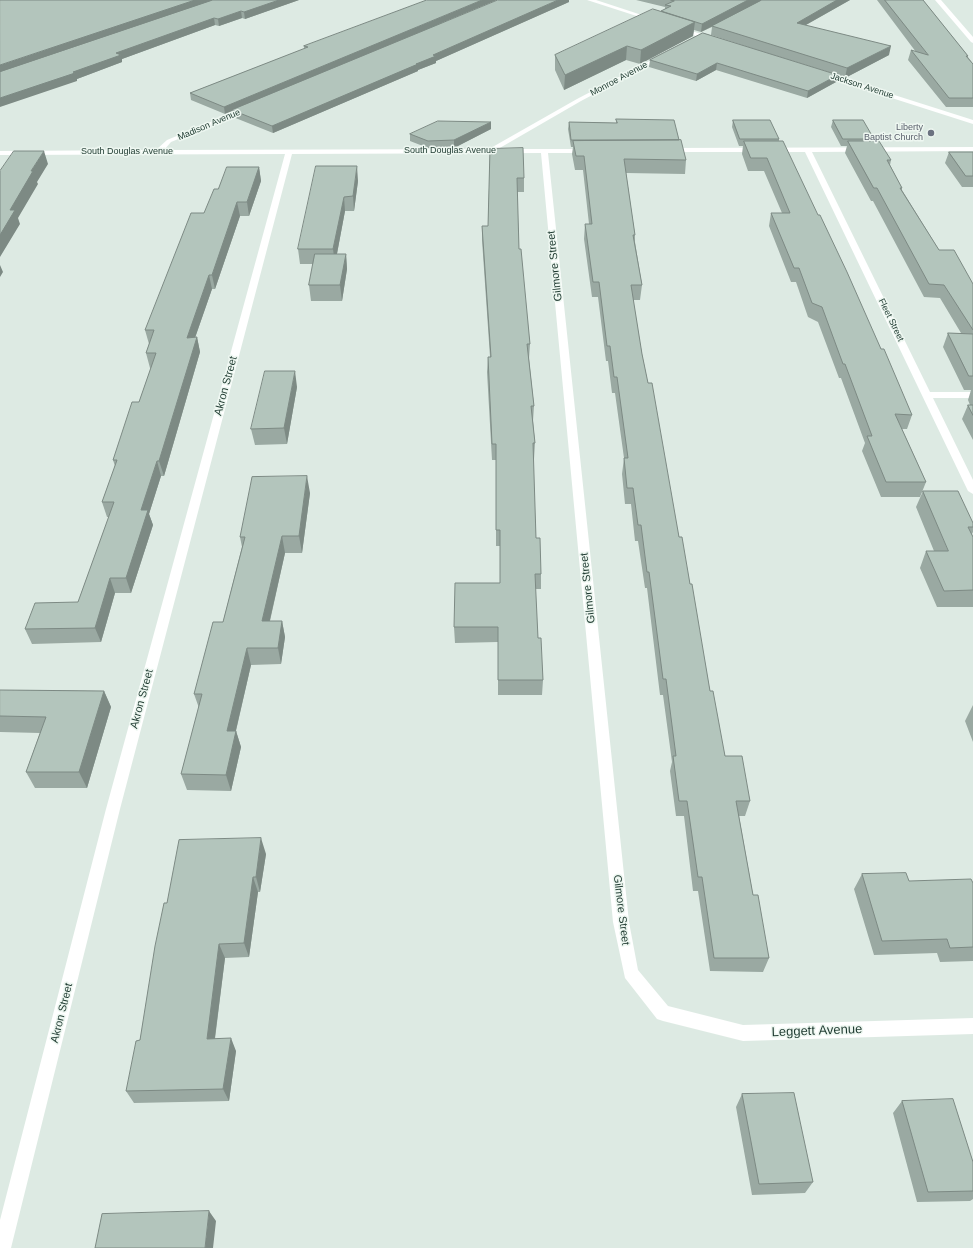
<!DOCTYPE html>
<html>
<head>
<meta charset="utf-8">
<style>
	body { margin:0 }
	canvas { display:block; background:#ddeae3 }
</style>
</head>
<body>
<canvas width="973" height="1248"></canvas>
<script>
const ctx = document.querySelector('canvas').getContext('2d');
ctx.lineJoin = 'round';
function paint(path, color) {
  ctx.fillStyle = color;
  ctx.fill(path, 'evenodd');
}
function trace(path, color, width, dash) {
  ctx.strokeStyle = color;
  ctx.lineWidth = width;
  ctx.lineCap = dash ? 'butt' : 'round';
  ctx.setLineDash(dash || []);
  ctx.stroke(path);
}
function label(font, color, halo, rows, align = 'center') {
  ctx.font = font + ' Arial,sans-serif';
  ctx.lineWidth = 3;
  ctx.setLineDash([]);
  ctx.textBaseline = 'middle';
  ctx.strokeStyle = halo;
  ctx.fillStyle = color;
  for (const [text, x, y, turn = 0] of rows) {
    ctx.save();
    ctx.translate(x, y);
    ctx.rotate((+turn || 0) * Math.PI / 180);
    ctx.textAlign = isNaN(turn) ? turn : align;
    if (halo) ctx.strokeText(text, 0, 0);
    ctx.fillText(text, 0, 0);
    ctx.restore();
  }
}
paint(new Path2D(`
	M587 0H596L657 20 652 21Z
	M935 0H941L973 37V43L971 42Z
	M679 27 717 39 718 40 715 42 677 30V28Z
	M661 55 666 56 581 101 498 149H589L593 151 589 153H548L629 922 638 970 668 1006 743 1025 973 1018V1034L743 1041 663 1021 657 1019 625 978 613 922 541 153 292 154 120 809 11 1248H0V1220L106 809 285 154 0 155V151L156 150 167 140 247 107 249 108V110L171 142 164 150 489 149 577 99Z
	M822 72 973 120V124L820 75 819 74Z
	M973 147V151L812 152 930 392H973V398H933L973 480V494L968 491 805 152H669L665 150 669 148Z`), '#fff');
paint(new Path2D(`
	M0 0H299L245 19 242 18 219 26 215 25 122 59V62L77 79V81Z
	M636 0H850L806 25 889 55 845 78 711 35 712 27 701 32 694 30 693 36 640 64 626 60 564 90 555 70V55L661 11 665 9V7Z
	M877 0H923L968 56V57L973 64V107H946L908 60 911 50 916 52Z
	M569 2 436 61V63L418 70V71L273 133 233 117 232 111 225 114 191 100 190 93 304 49V46Z
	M703 33 838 75 836 82 807 98 716 70 696 81 649 67 650 60Z
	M616 119 679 140 686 160 685 174 626 173 635 235V242L642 285 640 300H633L642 354 679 537 690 584 710 691 725 756 750 801 745 816H739L753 895 769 958 763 972 710 971 698 891H693L684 816H676L670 771 672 762 663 695H660L647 588H645L638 541H635L631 504H625L622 474 624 458 615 393H612L608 361H606L598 297H592L584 239 585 224H589L583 170H575L572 154 573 147H571L568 129 569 122 616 123Z
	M733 120 779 139V141L881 349 912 415 907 429H902L926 482 920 497H881L862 451 865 443 841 378H839L818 322 808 317 796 282H791L769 226 771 213H782L764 171H748L742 154 743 146H739L732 127Z
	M833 120 874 139 873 141 891 160 890 165 902 188V190L939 250 973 284V440L962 419 968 405H970L968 400 971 390H964L943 347 948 333H961L940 298 924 297 873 201H871L845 153 847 146H841L831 127Z
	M491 122V129L454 148H428L410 141V134Z
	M490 149 524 178V192H517L519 249 530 344 529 359 534 406 533 421 535 443 534 459H533L536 538 541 574V589H535L538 638 543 680 542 695H498V642L455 643 454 627 500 583V546H496V460H492L487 372 488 357H490L482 240V226H488Z
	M949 152H973V187H962L945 163Z
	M259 167 261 181 249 216H240L215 289H212L195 338 197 337 200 352 164 476H161L149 514 153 525 131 593H115L101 642 32 644 25 629 78 602 109 517H107L102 502 115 466 113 460 139 402 151 368H150L146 353 149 344 145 330 204 213 218 189Z
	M358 181 354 211H345L337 254H346L347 269 342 301H311L309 285 313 264H300L298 249Z
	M297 387 287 444 255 445 251 429Z
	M923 491 973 523V532L972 534 973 537V607H937L920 568 926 551H934L916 507Z
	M310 493 302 553H285L270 621H282L285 637 281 664 251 665 236 731 241 747 231 791 187 790 181 774 199 708 194 694 223 622 242 547 240 537Z
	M0 690 104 691 111 707 87 788H35L26 772 40 733 0 732Z
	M973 705V742L965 721Z
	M266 854 260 892H258L249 957 225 958 215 1039 236 1051 229 1101 134 1103 126 1091 140 1040 167 903Z
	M862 874 909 881 973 883V961L940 962 937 953 874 955 854 889Z
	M742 1094 813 1182 805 1193 752 1195 736 1107Z
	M902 1101 973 1162V1199L970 1201 917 1202 893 1113Z`), '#9aa9a2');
paint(new Path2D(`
	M195 0H216L0 73V65Z
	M279 0H299L245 19 244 12Z
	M482 0H497L232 110V111L225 114 224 107Z
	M558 0H569V2L436 61V63L418 70V71L273 133 272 126 416 64 433 55Z
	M748 0H763L701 32 702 24Z
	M837 0H850L795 31 797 23Z
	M241 11 242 18 219 26 218 19Z
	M214 18 215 25 122 59V62L77 79V81L0 107V98L73 72 116 53Z
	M695 22 693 36 640 64 641 50Z
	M627 46 626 60 564 90 565 75Z
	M891 46 889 55 845 78 847 68Z
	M717 63 716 70 696 81 697 74Z
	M838 75 836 82 807 98 808 91Z
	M491 122V129L454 148V140Z
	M44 151 48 164 37 182 38 184 18 218 20 224 0 257V235L10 210 31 171Z
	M357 166 358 181 354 211 353 196Z
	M259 167 261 181 249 216 247 202Z
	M344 197 345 211 335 264 333 249Z
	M237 202 240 216 215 289 212 275Z
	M346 254 347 269 342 301 340 285Z
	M0 265 3 272 0 277Z
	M209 275 212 289 190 352 187 338Z
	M197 337 200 352 164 476 159 461Z
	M295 371 297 387 287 444 284 428Z
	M157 461 161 476 149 514 153 525 131 593 126 578 141 510Z
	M307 476 310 493 302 553 299 536Z
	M282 536 285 553 266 637 262 621Z
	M110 578 115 593 101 642 95 628Z
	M282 621 285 637 281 664 278 648Z
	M247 648 251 665 232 747 227 731Z
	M104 691 111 707 87 788 79 772Z
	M236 731 241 747 231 791 226 775Z
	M261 838 266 854 260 892 256 877Z
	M253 877 258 892 249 957 244 943Z
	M219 944 225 958 213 1052 207 1039Z
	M231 1038 236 1051 229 1101 223 1089Z
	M209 1211 216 1221 213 1248H205Z`), '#7d8a84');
const building = new Path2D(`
	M0 0H195L0 65Z
	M213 0H279L244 12 241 11 218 19 214 18 116 53 121 55 73 72 75 73 0 98V72Z
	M427 0H482L224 107 190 93 308 47 304 46Z
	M498 0H558L433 55 436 56 416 64H418L272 126 232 110Z
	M671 0H748L702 24 661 11 671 6 665 5 674 1Z
	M762 0H837L797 23 891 46 847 68 712 26Z
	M885 0H923L968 56H966L973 64V98H949L911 50 928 55Z
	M653 9 695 22 641 50 627 46 565 75 555 55Z
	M703 33 838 75 808 91 717 63 697 74 650 60Z
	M616 119 674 120 679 140H571L569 122 617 123Z
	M733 120H770L779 139H740Z
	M833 120H863L874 139H843Z
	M438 121 491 122 454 140 428 141 410 134Z
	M681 140 686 160 624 159 635 235H633L642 285H631L642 354 648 383H652L679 537H682L690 584H692L710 691H713L725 756H742L750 801H736L753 895H758L769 958H714L702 877H698L687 801H679L673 756H676L666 679H663L649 572H647L641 525H638L633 488H627L624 458H628L617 377H614L610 346H607L599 282H593L585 224H592L584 156H576L573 141Z
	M744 141H783L818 215H820L847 272 881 349H884L912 415 895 414 926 482H886L867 436H872L845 364H843L822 307 812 303 799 268H794L771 213H790L767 158H751Z
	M848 141H879L891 160H887L902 188H900L939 250H954L973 284V330L944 285 929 284 877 188H874Z
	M523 148 524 178H517L519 249H521L530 344H527L534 406H531L535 443H533L536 538H540L541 574H535L538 638H541L543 680H498V627H454L455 583H500V530H496V444H492L488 357H491L482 226H488L490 149Z
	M14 151H44L31 171H33L10 210H15L0 235V171Z
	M949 152H973V176H966Z
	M316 166H357L353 196 344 197 333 249H298Z
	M227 167H259L247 202H237L212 275H209L187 338 197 337 159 461H157L141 510H148L126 578H110L95 628 25 629 35 603 78 602 114 502H102L117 460H113L132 402H139L156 353H146L154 330H145L191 213H204L214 189H218Z
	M315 254H346L340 285H309Z
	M948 333 973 334V376H969Z
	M265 371H295L284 428 251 429Z
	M968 405H973V415Z
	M307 476 299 536H282L262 621H282L278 648H247L227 731H236L226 775 181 774 202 694H194L213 622H223L245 537H240L252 477Z
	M923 491H958L973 523V527H968L973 537V590L944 591 926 551H948Z
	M0 690 104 691 79 772H26L46 717 0 716Z
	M261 838 256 877H253L244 943 219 944 207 1039 231 1038 223 1089 126 1091 136 1041 140 1040 155 946 164 903H167L179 840Z
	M906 873 909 881 971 879 973 883V947L950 948 947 939 882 941 862 874Z
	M794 1093 813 1182 759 1184 742 1094Z
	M953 1099 973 1162V1191L928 1192 902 1101Z
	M209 1211 205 1248H95L102 1214Z`);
paint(building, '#b3c5bc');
trace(building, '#7d8a84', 1);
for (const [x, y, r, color] of [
	[931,133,4,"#6b7280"]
]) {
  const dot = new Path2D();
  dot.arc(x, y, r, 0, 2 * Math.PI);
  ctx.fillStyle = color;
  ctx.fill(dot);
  trace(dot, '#eef7f1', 1.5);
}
label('9px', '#1e3a30', '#eef7f1', [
	["Monroe Avenue",619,79,-28],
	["Jackson Avenue",862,86,18],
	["Madison Avenue",209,125,-23],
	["South Douglas Avenue",450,151],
	["South Douglas Avenue",127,152],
	["Fleet Street",891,320,64]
]);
label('9px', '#5b616d', '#eef7f1', [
	["Liberty",923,128],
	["Baptist Church",923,138]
], 'right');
label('11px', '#1e3a30', '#eef7f1', [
	["Gilmore Street",555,266,-96],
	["Akron Street",226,386,-75],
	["Gilmore Street",588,588,-96],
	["Akron Street",142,699,-75],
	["Gilmore Street",621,910,83],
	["Akron Street",62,1013,-76]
]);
label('13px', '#1e3a30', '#eef7f1', [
	["Leggett Avenue",817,1031,-2]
]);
</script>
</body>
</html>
